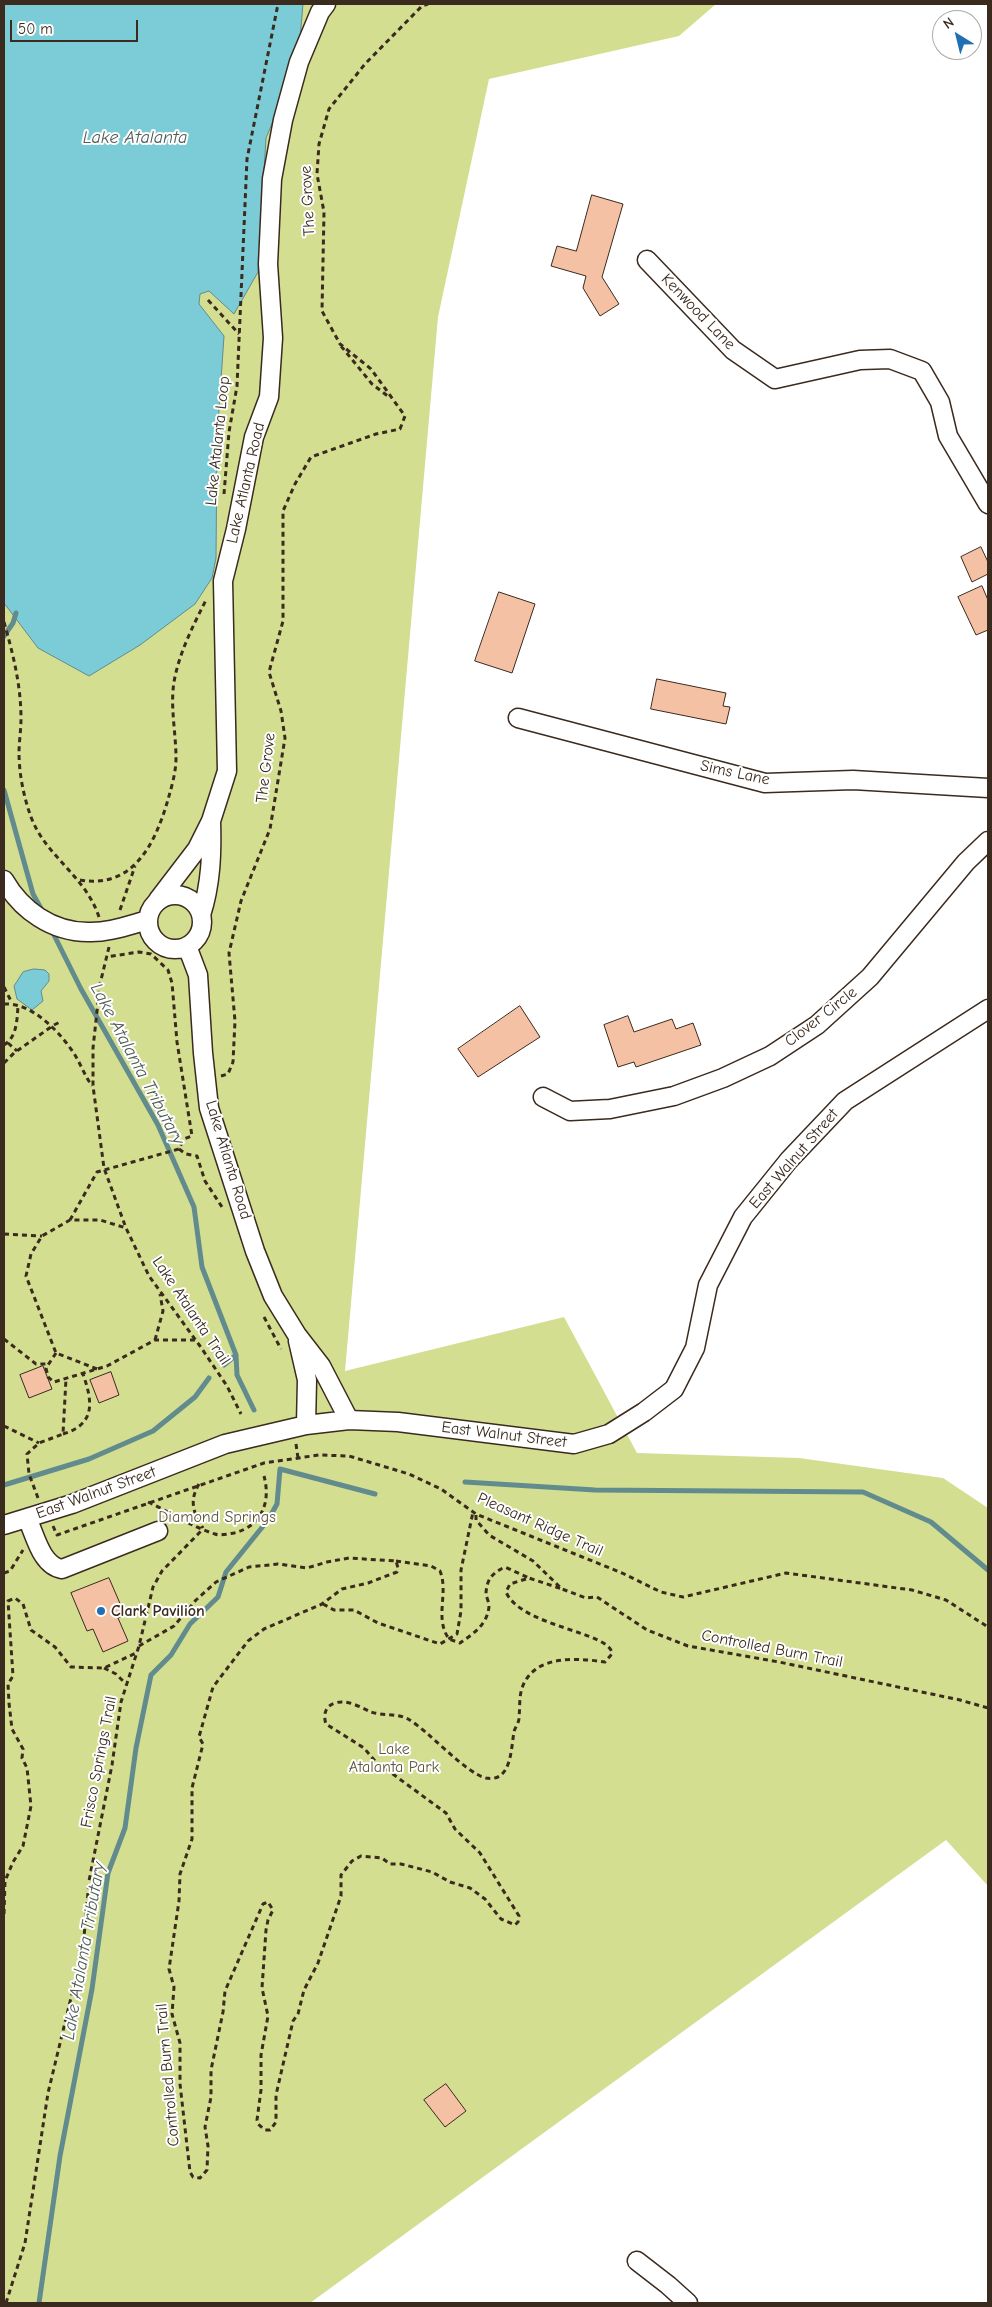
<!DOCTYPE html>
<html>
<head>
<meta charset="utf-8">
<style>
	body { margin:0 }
	#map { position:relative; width:992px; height:2307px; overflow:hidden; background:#fff; font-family:"Comic Neue",sans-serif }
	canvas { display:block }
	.frame { position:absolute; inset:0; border:5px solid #3b2a1e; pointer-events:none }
	.north { position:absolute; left:932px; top:10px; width:50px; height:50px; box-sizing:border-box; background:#fff; border:1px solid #b1aaa5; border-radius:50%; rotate:324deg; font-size:14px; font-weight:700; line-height:20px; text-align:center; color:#3b2a1e }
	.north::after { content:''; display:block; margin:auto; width:18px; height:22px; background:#1f6fb2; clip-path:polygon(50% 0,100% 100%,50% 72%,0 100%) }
	.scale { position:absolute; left:10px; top:20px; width:128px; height:22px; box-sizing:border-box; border:2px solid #3b2a1e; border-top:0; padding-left:6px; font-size:15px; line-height:18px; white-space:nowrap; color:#3b2a1e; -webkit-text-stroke:4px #fff; paint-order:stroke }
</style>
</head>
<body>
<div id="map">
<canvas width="992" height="2307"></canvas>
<div class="frame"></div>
<div class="north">N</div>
<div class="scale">50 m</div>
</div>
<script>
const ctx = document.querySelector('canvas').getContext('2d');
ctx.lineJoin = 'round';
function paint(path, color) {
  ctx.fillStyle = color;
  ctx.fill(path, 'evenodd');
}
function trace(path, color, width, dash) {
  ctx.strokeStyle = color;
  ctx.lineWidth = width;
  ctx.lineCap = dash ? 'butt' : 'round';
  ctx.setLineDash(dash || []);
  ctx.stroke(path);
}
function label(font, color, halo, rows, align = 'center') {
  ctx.font = font + ' "Comic Neue",sans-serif';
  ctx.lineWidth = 4;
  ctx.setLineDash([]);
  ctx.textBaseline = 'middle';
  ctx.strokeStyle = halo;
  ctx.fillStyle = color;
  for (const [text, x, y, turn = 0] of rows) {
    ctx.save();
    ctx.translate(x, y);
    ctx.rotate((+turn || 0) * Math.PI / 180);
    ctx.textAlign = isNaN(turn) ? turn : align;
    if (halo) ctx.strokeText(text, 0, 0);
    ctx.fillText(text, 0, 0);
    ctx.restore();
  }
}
paint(new Path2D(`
	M4 4H716L679 36 489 79 438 317 345 1371 564 1317 637 1453 799 1458 943 1478 988 1508V1886L946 1840 310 2303H4Z`), '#d3de91');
const water = new Path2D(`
	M4 4H303L298 62 266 138 258 272 234 314 209 291 200 294 199 304 224 336 217 438 216 558 212 578 195 604 140 645 89 676 38 648 4 603Z
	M34 969 45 970 49 974V981L41 991 43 1001 32 1010 17 999 14 986 23 972Z`);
paint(water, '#7cccd8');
trace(water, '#628b8e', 1);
trace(new Path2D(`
	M4 636 13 623 16 613
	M4 790 33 894 43 912
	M51 929 81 989 158 1125 194 1207 202 1267 236 1355 237 1375 254 1410
	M224 1365 236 1355
	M465 1482 595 1490 863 1492 931 1522 988 1570
	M4 1485 89 1459 153 1431 195 1397 209 1378
	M39 2303 60 2156 92 1989 108 1873 125 1828 136 1748 151 1675 171 1655 190 1624 218 1597 226 1572 268 1520 277 1504 280 1469 375 1494`), '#628b8e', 5);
const building = new Path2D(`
	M592 195 623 204 602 277 619 304 600 316 583 288 586 276 551 266 557 246 576 251Z
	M981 547 988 562V574L972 582 961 557Z
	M982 586 988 600V630L976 635 958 597Z
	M499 592 535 604 512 673 475 661Z
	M657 679 726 693 723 706 730 707 726 724 651 709Z
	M520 1006 540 1037 478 1077 458 1049Z
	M628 1016 634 1032 672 1019 676 1029 693 1023 701 1045 636 1067 634 1062 618 1067 604 1025Z
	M43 1366 52 1389 29 1398 20 1375Z
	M111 1372 119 1395 99 1403 90 1380Z
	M109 1578 125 1615 118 1618 128 1641 103 1652 93 1629 87 1631 71 1593Z
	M446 2084 466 2111 445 2127 424 2100Z`);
paint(building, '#f4c1a4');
trace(building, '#3b2a1e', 1);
const minor = new Path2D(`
	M647 260 733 350 775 379 860 360 890 359 922 371 940 402 948 436 988 504
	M518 718 765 783 853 780 988 788
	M4 880C21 910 52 932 88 932 108 933 129 925 148 920
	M148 922a27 27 0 1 1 54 0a27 27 0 1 1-54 0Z
	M158 900 197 849 211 821 227 771 223 581 236 529 254 437 269 397 273 338 268 264 272 179 283 120 299 62 320 12 326 4
	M201 915C211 884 212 853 211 821
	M187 946 198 975 203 1053 209 1108 255 1251 273 1296 297 1335 321 1366 349 1420
	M543 1097 570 1111 610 1109 674 1096 723 1078 770 1056 817 1025 870 977 966 862 988 841
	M298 1341 307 1380 306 1425
	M27 1518C35 1534 41 1566 62 1569L158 1531
	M4 1525 72 1504 225 1444 306 1425 349 1420 398 1422 574 1444 609 1434 644 1412 674 1389 695 1348 708 1285 743 1217 789 1160 845 1101 988 1009
	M637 2261 668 2285 688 2303`);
trace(minor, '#3b2a1e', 21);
trace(new Path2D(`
	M208 300 239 334
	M341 346 372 384 389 397
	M224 494 229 432 237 386 247 159 278 4
	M4 622C13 654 21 685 21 719 21 730 19 742 19 753 19 774 24 798 31 817 46 857 85 875 99 917
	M80 880C132 889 154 846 167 803 171 789 176 773 176 758 176 733 170 707 174 682 179 653 193 626 206 600
	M120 910 135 866
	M109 947 100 984 93 1048V1086L104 1168 126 1228 149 1276 200 1346 227 1386 241 1414
	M4 987 12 1003
	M4 1004C32 1002 61 1033 75 1055 81 1065 85 1076 92 1086
	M54 1025 60 1022
	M8 1043 17 1051
	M4 1045C17 1037 17 1020 18 1006
	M4 1063 14 1053 51 1027
	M221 1076 228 1074 233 1062 235 1021 229 953 241 901 270 829 285 738 281 711 269 672 283 621V511L295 484 311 457 376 434 400 429 405 416 371 369 340 344 322 311 324 212 317 174 319 144 329 109 365 64 422 6 428 4
	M179 1149 186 1154 197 1156 205 1181 222 1207
	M70 1220 97 1172 179 1149 184 1139 192 1136 177 1042 172 983 168 970 151 954 139 952 106 957
	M4 1234 42 1236
	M264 1317 281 1349
	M4 1339 36 1364H47
	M155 1340 163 1311 160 1294
	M56 1353 46 1368 48 1377 54 1382 107 1366 155 1340H196
	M97 1369 56 1353 26 1276 31 1254 42 1236 70 1220H100L126 1228
	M4 1426 39 1443
	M63 1434C97 1424 92 1400 83 1374
	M296 1444 298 1458
	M199 1484C189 1501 193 1512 203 1528
	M38 1498 29 1474 27 1454 39 1443 63 1434 66 1379
	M148 1502C170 1512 192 1527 215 1534 220 1536 228 1534 234 1533 262 1526 271 1502 264 1476
	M476 1515V1520L489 1535 533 1561 562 1589 586 1598 597 1597 647 1630 688 1646 779 1662 960 1700 988 1708
	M53 1526 57 1535 264 1463 319 1455 349 1456 409 1474 441 1489 476 1514 622 1573 661 1592 683 1597 786 1573 912 1590 946 1600 988 1627
	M396 1561 431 1566 440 1571C449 1593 434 1618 449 1639L460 1643C473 1634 488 1624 489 1606 489 1603 487 1598 486 1595 486 1580 492 1573 505 1567L529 1578
	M4 1573 10 1571 23 1550
	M323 1604 334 1610H354L378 1623 440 1644 457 1634 461 1611V1570L473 1512
	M139 1646 174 1626 196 1600 216 1582 249 1567 278 1564 307 1568 327 1562 349 1558 396 1561 398 1568 397 1572 368 1583 342 1589 322 1604 264 1629 248 1641 213 1687 199 1737 203 1744 192 1788V1839L180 1874 179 1901 169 1969 174 1987 172 2014 180 2043V2084L190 2172 193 2177 200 2178 207 2170 208 2146 205 2127 211 2097V2070L223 2012 225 1991 263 1904 268 1902 273 1910 268 1920 266 1930 262 1988 268 2016 261 2055V2090L257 2120 258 2124 265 2130H270L276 2122V2095L293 2021 298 2014 304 1990 318 1963 341 1896V1875L352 1861 361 1856 382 1858 390 1864H401L432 1872 450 1882 470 1888 485 1899 501 1919 515 1925 518 1922 519 1916 480 1853 455 1829 446 1813 375 1761 364 1748 326 1724C323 1715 325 1706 335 1703 347 1699 360 1707 371 1712 383 1716 397 1713 408 1719 429 1731 465 1773 486 1778 512 1783 511 1747 514 1732 515 1727 519 1723 519 1718 520 1708 519 1697 522 1688 534 1654 577 1658 605 1662L612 1654C612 1632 521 1627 506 1592L510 1584 529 1578 562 1589
	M104 1668 116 1674 127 1685
	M4 1914 5 1881 13 1862 23 1846 31 1806 27 1768 22 1758 23 1749 12 1729 9 1703 8 1684 13 1676 8 1601 15 1598 23 1604 31 1630 55 1647 71 1667 104 1668 136 1653
	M6 2303 25 2243 48 2093 83 1948 89 1881 112 1765 121 1702 139 1646 153 1587 162 1571 203 1529`), '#3b2a1e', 3, [5, 4]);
trace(minor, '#fff', 18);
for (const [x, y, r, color] of [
	[101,1611,5,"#1f6fb2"]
]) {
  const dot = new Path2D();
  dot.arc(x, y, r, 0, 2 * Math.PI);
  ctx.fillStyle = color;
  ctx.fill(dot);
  trace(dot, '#fff', 2);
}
label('16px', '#3b2a1e', '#fff', [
	["The Grove",308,201,-93],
	["Kenwood Lane",698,312,46],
	["Lake Atalanta Loop",218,441,-84],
	["Lake Atlanta Road",246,483,-77],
	["The Grove",266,768,-83],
	["Sims Lane",735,773,12],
	["Clover Circle",821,1017,-38],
	["East Walnut Street",794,1159,-49],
	["Lake Atlanta Road",228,1160,73],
	["Lake Atalanta Trail",191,1311,56],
	["East Walnut Street",504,1435,7],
	["East Walnut Street",96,1493,-20],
	["Pleasant Ridge Trail",540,1525,24],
	["Controlled Burn Trail",772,1649,11],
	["Frisco Springs Trail",99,1762,-79],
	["Controlled Burn Trail",168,2075,-95]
]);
label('16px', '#61573b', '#fff', [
	["Diamond Springs",217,1517],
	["Lake",394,1749],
	["Atalanta Park",394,1767]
]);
label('bold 16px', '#3b2a1e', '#fff', [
	["Clark Pavilion",111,1611]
], 'left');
label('italic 18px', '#4e5b56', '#fff', [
	["Lake Atalanta",135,138],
	["Lake Atalanta Tributary",137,1064,62],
	["Lake Atalanta Tributary",84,1951,-80]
]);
</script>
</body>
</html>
